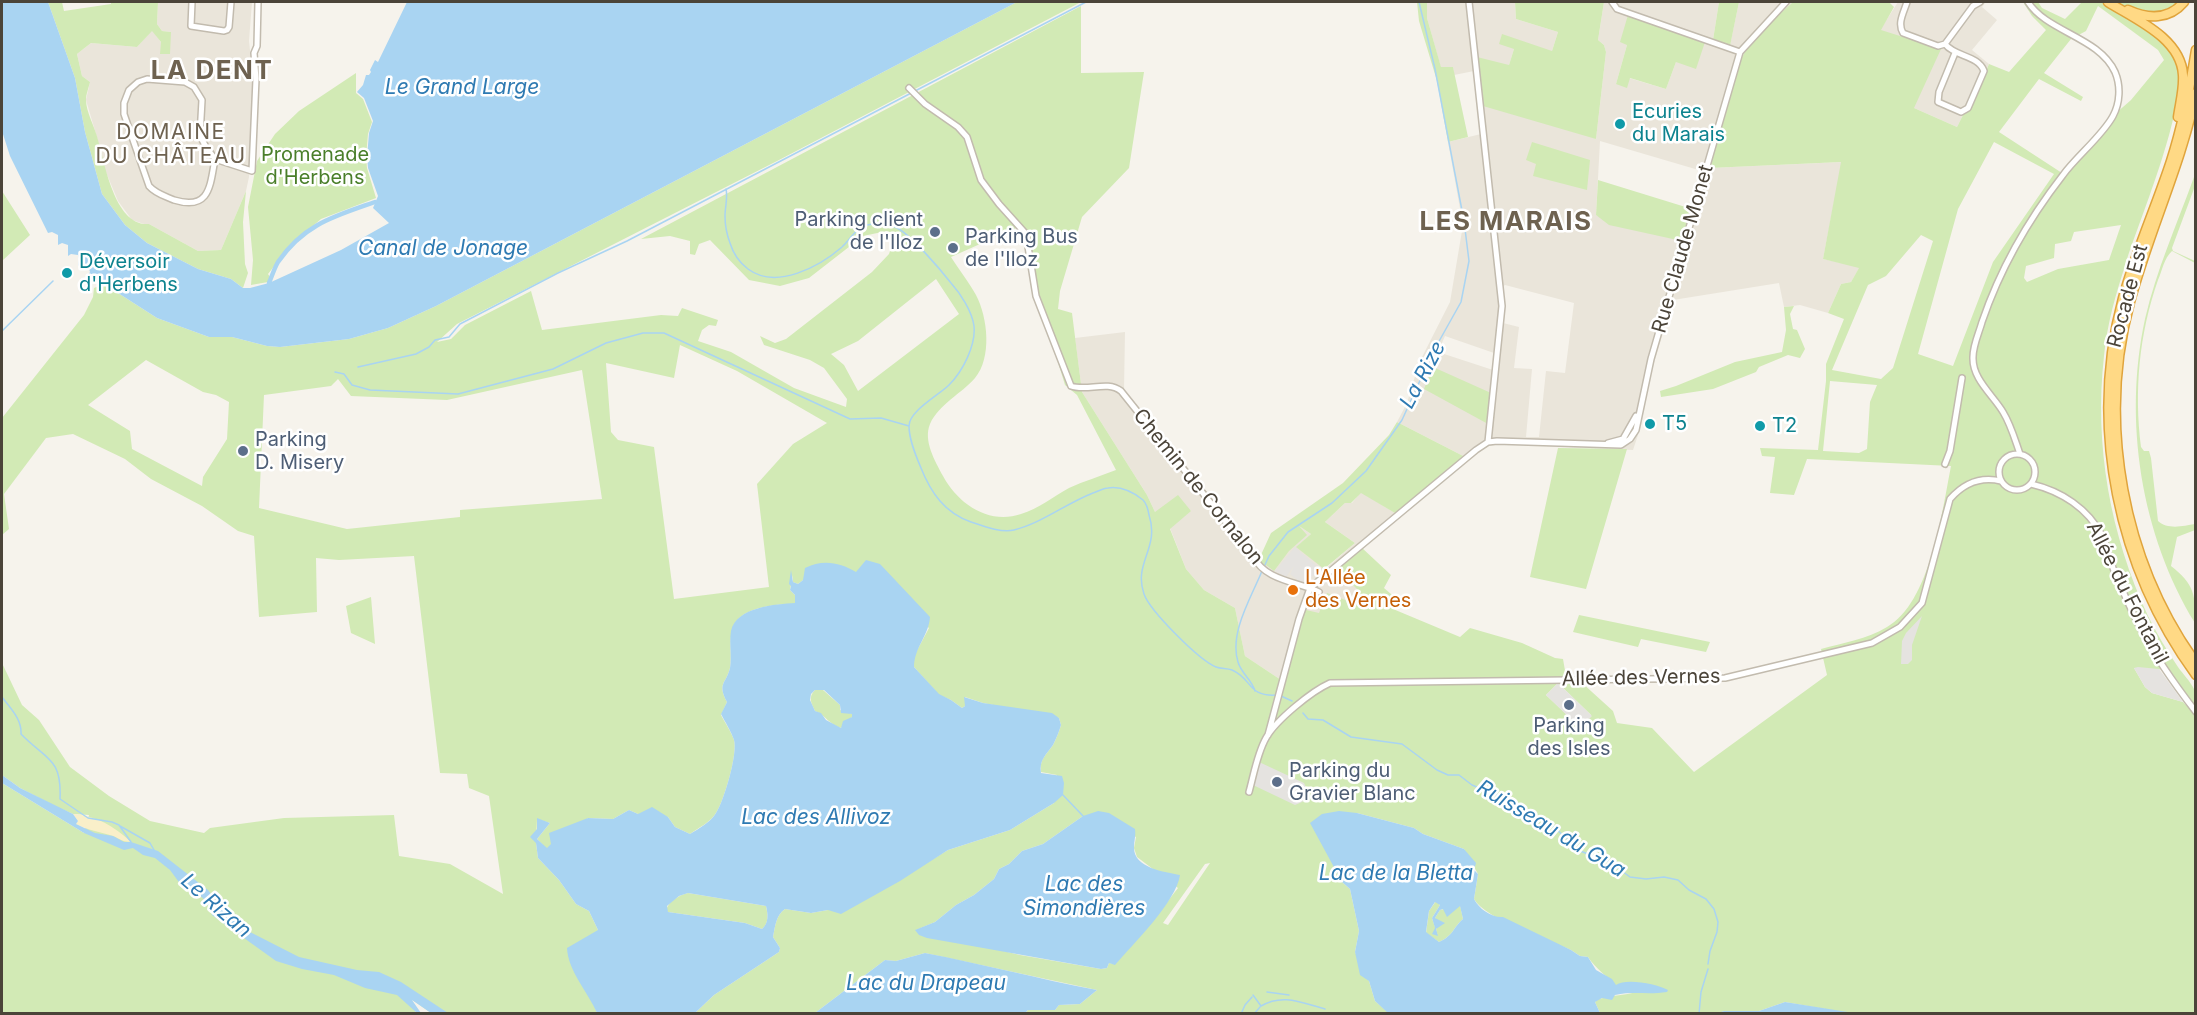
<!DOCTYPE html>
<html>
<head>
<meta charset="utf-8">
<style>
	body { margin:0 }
	#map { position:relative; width:2197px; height:1015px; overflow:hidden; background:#f6f3ec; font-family:Inter,sans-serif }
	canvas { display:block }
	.frame { position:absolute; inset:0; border:3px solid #4b4439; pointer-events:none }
</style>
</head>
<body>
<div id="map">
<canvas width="2197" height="1015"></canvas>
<div class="frame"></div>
</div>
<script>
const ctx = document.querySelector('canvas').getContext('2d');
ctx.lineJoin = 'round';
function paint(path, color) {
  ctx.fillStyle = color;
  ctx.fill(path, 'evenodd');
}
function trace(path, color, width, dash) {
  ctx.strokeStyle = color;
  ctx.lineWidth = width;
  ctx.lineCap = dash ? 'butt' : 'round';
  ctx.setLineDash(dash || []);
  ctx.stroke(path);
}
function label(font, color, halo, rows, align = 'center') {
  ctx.font = font + ' Inter,sans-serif';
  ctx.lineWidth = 5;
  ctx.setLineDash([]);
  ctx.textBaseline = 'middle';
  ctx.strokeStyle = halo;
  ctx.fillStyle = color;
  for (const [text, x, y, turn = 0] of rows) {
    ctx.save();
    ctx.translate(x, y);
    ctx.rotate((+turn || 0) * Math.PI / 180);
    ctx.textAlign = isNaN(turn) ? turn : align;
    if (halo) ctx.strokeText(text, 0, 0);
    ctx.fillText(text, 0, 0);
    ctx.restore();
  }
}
paint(new Path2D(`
	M158 2H252L249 41 253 78 249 177 246 191 221 250 198 251 149 224H144L132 220 118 201 105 170 98 141 86 100 90 82 82 76 77 54 91 43 137 47 152 30 161 42 171 32 162 31 157 24Z
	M1427 2H1515L1516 19 1558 32 1552 51 1514 49 1509 65 1596 139 1606 52 1604 45 1598 40 1604 2H1719L1713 40 1730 45 1739 2H1793L1765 27 1710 168 1842 162 1823 259 1860 267 1851 282 1841 284 1828 313 1800 305 1784 307 1779 283 1673 300 1645 393 1638 435 1633 450 1501 444 1489 446 1469 459 1397 422 1407 403 1419 363 1450 302 1463 225 1448 142 1481 134 1474 71 1454 75 1453 67 1441 68 1427 18ZM1627 45 1676 62 1666 89 1629 78 1616 84ZM1600 141 1702 171 1682 241 1596 215ZM1505 285 1574 303 1565 373 1546 371 1539 437H1526L1532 369 1514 368 1519 327 1503 323 1502 287ZM1445 336 1494 353 1493 370 1438 352Z
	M1898 2H1986L1982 7 1997 20 1972 50 1989 64 1969 111 1963 115 1957 127 1914 108 1880 30Z
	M1125 332 1124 390 1260 557 1259 561 1264 566 1280 543 1299 526 1311 534 1297 547 1325 569 1355 543 1325 522 1345 503H1352L1361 492 1400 516 1337 568 1358 589 1348 601 1319 613 1284 680 1278 678 1245 656 1235 608 1204 590 1186 569 1170 528 1191 510 1155 512 1147 495 1082 392 1075 338Z`), '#eae5da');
paint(new Path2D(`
	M48 2H62L64 11 111 4V2H158L157 24 162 31 171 32 170 54H160L161 42 152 31 137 47 91 43 77 54 82 76 90 82C89 87 86 94 86 100 86 112 95 127 98 140 105 164 115 227 149 224L198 251 221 250 246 191 243 222 245 264 248 273 243 288 231 279 198 269 147 243 125 225 102 194 85 132 75 78Z
	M1017 2H1081L779 160 457 324 437 342 451 339 465 325 531 291 542 330 661 315 678 316 682 308 718 320 716 326 709 325 702 330 698 341 731 352 794 388 846 407 847 399 824 368 810 360 764 345 760 336 775 343 786 339 872 272 889 254 894 239 887 231 863 236 809 278 780 286 749 280 710 240 699 244 695 255 690 254V241L670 236 641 239 1081 6V73L1144 72 1129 168 1082 217 1060 291 1058 309 1072 313 1082 392 1147 495 1155 512 1178 495 1191 511 1170 529 1186 569 1204 590 1235 608 1245 656 1278 678 1284 680 1299 626 1306 610 1319 613 1327 593 1348 601 1358 590 1336 568 1361 547 1391 575 1384 588 1398 600 1393 609 1460 637 1470 628 1522 643 1555 658 1563 659 1567 682H1581L1613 711 1617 723 1652 728 1694 772 1827 675 1821 649C1843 643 1867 639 1887 627 1930 603 1942 512 1951 466L1807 459 1794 495 1770 493 1775 457 1762 456 1760 448 1818 450 1826 381V364L1844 319 1828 313 1841 284 1851 282 1859 268 1823 259 1841 162 1710 168C1718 136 1729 79 1745 52 1757 33 1776 17 1793 2H1889L1894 7 1881 30 1941 49 1914 108 1957 127 1963 115 1969 111 1989 64 2009 72 2046 30 2032 16 2023 2H2038L2042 8 2065 19 2082 2H2179C2165 11 2154 15 2137 10L2130 20C2145 31 2166 41 2175 58 2194 94 2138 222 2126 263 2116 293 2107 324 2104 356 2094 445 2110 534 2148 616 2157 634 2167 651 2178 667 2183 674 2190 681 2194 689 2197 693 2195 701 2195 707L2169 670 2134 668 2145 687 2152 693 2183 702 2195 715V1013L1854 1014 1785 1002 1759 1011H1724L1717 1014 1600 1013 1595 1002 1596 1000C1614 994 1635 996 1650 986L1638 983 1616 986C1606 975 1596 969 1588 957L1580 956 1571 950C1549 940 1485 919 1474 899L1478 874 1464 849 1423 834 1414 828 1357 813 1342 882 1350 889 1359 931 1355 952 1369 981 1375 1001 1389 1013H1025L1028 1010H1055L1059 1005 1080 1004 1097 990 925 953 896 961 885 960 815 1013H695L714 995 779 952 780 948 773 937C775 927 776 915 785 909L811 913 828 910 880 891 948 850 1010 830 1054 803 1057 775 1041 772C1039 760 1046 755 1053 745 1056 739 1059 732 1061 725L1059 718 983 703 965 697V706L962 708 951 700 939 695 914 667V656L929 628 856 572 803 580 798 584 793 582V575L790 590 795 595V604C776 604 736 607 732 631 729 643 732 656 730 668 726 684 717 683 727 702L721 715C725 723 731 731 734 740 738 753 724 801 716 813 711 822 698 828 690 834L675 827 668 817 638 814 629 810 613 819 588 818 547 849 537 839 550 823 537 819 536 843 538 858 559 880 576 904 589 911 598 930 592 999 597 1013H431L411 999 416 1013H2V783L84 833 89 815 73 814 57 807 20 788 2 775V663L22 705 39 720 70 767 109 796 150 821 204 833 210 828 284 818 394 815 399 856 450 864 503 894 489 796 469 788 467 774 440 773 414 556 339 560 316 558 317 612 259 617 254 536 238 531 202 506 151 479 125 459 73 434 46 438 4 494 9 529 2 535V418L84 315 93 297 94 288 104 284 157 318 209 337H232L267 346 280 347 349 339 388 328 436 306ZM2098 6 2158 50 2164 60 2131 100 2107 121 2062 173 1999 132 2039 79 2081 101 2083 97 2044 73 2071 39 2086 31ZM1994 142 2054 174 1993 262 1953 366 1918 354 1958 209ZM2121 225 2109 260 2058 269 2027 282 2024 278 2026 266 2054 258 2055 244 2071 241 2074 232ZM1018 227 1022 233 1026 245 1034 297 1057 359 1065 385 1077 395 1116 470C1101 476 1084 481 1069 488 1054 496 1038 509 1021 514 989 525 958 504 943 476 935 461 923 441 930 424 939 404 961 394 975 378 992 358 988 318 976 295 969 282 959 270 951 257ZM1921 235 1933 241 1893 368 1881 379 1832 370 1868 285 1886 276ZM936 279 959 314 858 391 844 365 831 354 858 341ZM680 345 737 371 827 423 793 444 757 484 769 587 674 599 654 447 618 440 611 432 606 363 674 378ZM146 360 203 392 216 395 229 402 227 439 203 477 202 486 132 449 130 431 88 405ZM582 370 602 499 460 510V517L347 529 259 508 264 395 331 386 338 379 351 396 447 400ZM1830 381 1877 385 1870 402 1867 449 1859 453 1823 451ZM1558 683 1591 715 1580 727 1546 695ZM1083 816 1136 837 1134 848 1137 857 1178 888 1153 920 1115 964 1109 963 1107 968 1101 969 1020 955 916 930 935 922 956 905 974 895 994 879 999 869 1009 864 1022 851 1043 844ZM1210 863 1168 925 1163 923 1205 864Z
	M1417 2H1427V18L1441 67H1453L1468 137 1448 142 1437 81 1419 21Z
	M1515 2H1604L1598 40 1604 45 1606 52 1596 139 1483 106 1477 57 1509 65 1514 49 1499 44 1502 34 1552 51 1558 32 1516 19Z
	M1719 2H1739L1730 46 1713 40Z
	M1628 15 1705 42 1696 69 1676 62 1666 89 1630 78 1627 88 1616 84 1627 45 1620 42Z
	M356 73V93L363 99 372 122 368 134 366 157 367 168 376 198 321 219 291 245 268 274 270 277 268 282 251 285 253 260 248 207 257 161 275 134 299 111Z
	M1532 142 1590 160 1587 190 1533 176 1536 164 1526 160Z
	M2194 177 2195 186 2172 248 2173 251 2195 261V263L2172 251C2164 258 2162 271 2158 280 2139 334 2134 391 2141 447L2144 451H2149L2151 458 2158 521C2168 530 2183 526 2195 524V530L2177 537 2171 566C2194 584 2196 595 2195 623 2141 535 2123 420 2145 319 2156 271 2177 224 2194 177Z
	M1598 180 1692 209 1682 241 1609 225 1596 215Z
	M2 191 30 235 2 261Z
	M1794 306 1790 314 1793 329 1797 330 1805 349 1800 358 1788 355 1759 367 1756 372 1713 389 1661 397 1660 391 1676 386 1735 362 1782 352 1786 330 1784 307Z
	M1433 367 1491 393 1488 424 1424 389Z
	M1397 422 1469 459 1400 516 1361 493 1351 503H1345L1325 522 1355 543 1324 569 1296 547 1311 534 1299 526 1307 535 1289 551 1274 571 1266 565 1264 567 1260 564V557L1271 533 1343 483 1389 435Z
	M1558 448 1627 449 1586 589 1530 577Z
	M371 597 375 644 351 633 346 606Z
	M1579 615 1710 642 1706 652 1641 639 1638 647 1573 632Z
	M815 690H823L840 705V710L852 714V717L841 728C830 725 825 715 815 711 811 703 808 697 815 690Z
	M688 893 766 906C768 915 769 923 762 929L745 923 668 912 666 910C669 901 679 895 688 893Z
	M1436 901 1440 905 1432 918 1438 936 1436 929 1440 925 1435 918 1440 910 1460 905 1463 919C1452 929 1454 935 1439 942L1426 933 1429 911Z`), '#d2eab5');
paint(new Path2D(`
	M73 814C97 816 114 826 131 842 123 842 120 839 113 836 100 832 88 830 75 824L78 821Z`), '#f9efc9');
paint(new Path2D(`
	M1295 547 1321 570 1305 582H1300L1290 574 1294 566 1286 577 1275 571Z
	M1922 616 1912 645V660L1908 664H1901L1902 641 1906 633Z
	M2138 667 2159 669 2183 702 2152 693 2145 687 2134 668Z
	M1558 683 1592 716 1580 728 1546 695Z
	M1259 762 1304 783 1308 792 1306 799 1302 802 1295 805 1253 785Z`), '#e5e3e0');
paint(new Path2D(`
	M2 2H48L75 78 85 132 102 194 125 225 147 243 198 269 231 279 243 288H250L269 283 341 250 389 223 373 208 378 196 368 168 367 157 369 133 373 121 364 98 357 92 363 85 366 75H369L371 72 370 70 375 60 378 62 407 2H1017L436 306 388 328 349 339 280 347 267 346 232 337H209L157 318 104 284 99 285V276L88 275 90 272 88 266 82 263 78 266 79 259 78 255 71 254 68 256V245L62 243 58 245V235L52 232 48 233 10 156 2 131Z
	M866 560 880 564 930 617C929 635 914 648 914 667L939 694 951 700 962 708 965 706 964 697 983 703 1052 713 1059 718 1061 725C1059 732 1056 739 1053 745 1046 755 1039 760 1041 773L1062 776 1064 783 1063 795 1054 803 1010 830 948 850 900 881 841 914 828 910 811 913 785 909C776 915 775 927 773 937L780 948 779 952 714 995 695 1013H597C588 992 568 971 567 948L598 930 589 911 576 904 559 880 538 858 536 843 530 837 537 829V818L550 823 537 839 547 848 551 844 549 833 588 818 613 819 629 810 638 814 652 807 668 817 675 827 690 834C698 829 711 822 716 813 724 801 738 753 734 740 731 731 725 722 721 714L727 702C717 683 726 684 730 668 732 656 729 643 731 631 736 607 776 604 795 603V595L790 590 791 586 789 584 791 570 793 582 798 584 803 580 805 568C822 559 840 562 856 572ZM815 690H824L840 705 841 713 852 714V717L843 721 841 728 826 720 821 713 815 711 810 700 811 694ZM688 893 766 906C768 914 769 923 762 929L745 923 668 912 667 906 679 896Z
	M2 775 20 788 73 814 78 821 76 824 95 833 113 836 124 842H131L158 851 208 890 222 909 240 919 250 932 299 957 357 970 379 972 401 982 448 1013H431L412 1000 421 1013H417L397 995 365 988 334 975 302 969 276 961 212 915 206 901 197 893 184 889 170 870 155 858 143 855 133 848 124 850 84 833 2 783Z
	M1098 811 1109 813 1135 829C1136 836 1134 841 1134 848 1134 868 1165 872 1180 875 1176 902 1134 943 1115 965L1109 963 1107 968 1101 969 927 938 919 935 915 930 935 922 956 905 974 895 994 879 999 869 1009 864 1022 851 1043 844 1083 816Z
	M1339 811 1357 813 1414 828 1423 834 1464 849 1476 863 1474 870 1478 874 1474 899C1479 909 1492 918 1503 917L1571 950 1580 956 1588 957 1596 970 1612 979 1616 985C1626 978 1657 984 1668 990L1667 992C1649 995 1633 991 1615 995L1612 1000 1602 998 1595 1002 1600 1013H1388L1375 1001 1369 981 1360 975 1355 952 1359 931 1350 889 1342 882 1310 823 1322 814ZM1435 902 1440 905 1432 918 1435 928 1432 934 1438 936 1436 929 1445 923 1435 918 1440 910 1443 909 1447 917 1460 906 1463 919C1452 929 1454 935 1439 942L1426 932 1429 911Z
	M925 953C983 964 1039 979 1097 990L1080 1004 1059 1005 1055 1010H1028L1025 1013H815L885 960 896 961Z
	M1785 1002 1854 1013H1717L1724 1011H1759Z`), '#a9d4f2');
trace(new Path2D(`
	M726 189C728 198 725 207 725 216 725 225 727 235 730 243 733 253 740 263 748 269 776 290 819 267 842 247 854 236 856 224 876 224 882 224 892 225 897 228 911 235 940 269 951 283 960 293 972 311 974 326 976 345 963 371 949 385 939 395 909 411 909 426 909 440 916 456 921 468 931 493 945 513 971 522 983 526 1001 533 1014 530 1042 523 1065 504 1093 493 1097 492 1103 488 1108 488 1121 486 1133 492 1143 500 1147 504 1148 509 1149 515 1160 548 1133 563 1144 594 1150 611 1199 660 1216 667 1221 669 1227 668 1232 670 1253 679 1247 697 1277 695
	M2 331 53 281
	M358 367 416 354 429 347 435 340 449 337 460 324 558 273 627 241 1086 2
	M335 372 344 374 352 385 370 390 458 394 553 369 606 343 643 333H664L850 419 881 418 909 426
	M1264 567 1269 556 1288 532 1332 503 1366 471 1402 420 1433 352 1461 302 1469 261 1464 221 1435 69 1419 2
	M1255 691C1252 680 1241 673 1238 662 1229 633 1251 598 1262 571
	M1281 696 1292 701
	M2 697C10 708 22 719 21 734 46 760 62 757 60 799L88 818 112 822 119 825 131 842
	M1303 713 1308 719 1323 720 1351 737 1402 744 1437 770 1448 775H1459L1472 785 1501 797 1517 809 1536 816 1554 827 1580 851 1610 862 1630 877 1646 879 1664 877 1678 880 1689 890 1706 899 1714 909 1718 922 1717 932 1710 951 1708 964
	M1063 795 1083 816
	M120 826 150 843 154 850
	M1267 992 1289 995
	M1253 995 1261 1006C1283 993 1302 1003 1325 1009
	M1241 1014 1245 1005 1252 997
	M1254 1014 1260 1007
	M1699 1014 1701 992 1708 969`), '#a9d4f2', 1.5);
trace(new Path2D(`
	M269 283C272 276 274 269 278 262 304 224 335 216 375 202`), '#a9d4f2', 4.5);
const minor = new Path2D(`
	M192 2 191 26 224 31 227 30 229 27 231 2
	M1469 2 1502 306 1488 442
	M1612 2 1617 9 1740 52
	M1907 2C1904 12 1897 23 1903 33L1938 46 1945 44 1973 6 1980 2
	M1945 44C1955 57 1978 55 1984 71L1968 108 1961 112 1938 102 1939 92 1955 53
	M909 88 925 104 958 127 967 137 981 180 999 204 1026 234 1036 296 1071 386C1087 392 1107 380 1121 391L1254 557C1264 580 1298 582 1319 592
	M215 159C210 186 210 211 174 200 165 196 156 194 149 186L124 114V103L129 90 138 82 147 79 185 82 194 87 202 100 200 136 206 147 215 159 252 171 256 79 254 53 257 46 258 2
	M1608 443 1623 439 1636 416
	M2020 454C2015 440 2011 425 2003 412 1993 395 1972 379 1973 357 1973 345 1979 333 1982 322 2000 269 2028 220 2063 175 2076 157 2103 135 2113 116 2120 103 2121 86 2115 72 2099 37 2047 32 2028 2
	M1999 472a18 18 0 1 1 36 0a18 18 0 1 1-36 0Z
	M1945 464 1950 451 1962 378
	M2031 484C2061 491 2088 508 2103 537 2107 547 2109 558 2113 568 2122 589 2131 611 2142 631 2157 660 2176 686 2196 712
	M1268 735 1299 619 1310 588 1476 450 1488 442 1497 441 1621 445 1630 439 1636 430 1651 359 1740 52 1786 2
	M1249 792C1254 774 1257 754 1266 738 1276 720 1312 691 1330 683L1725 678 1872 643 1900 627 1922 603 1950 499C1964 483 1980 476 2001 481`);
const trunk = new Path2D(`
	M2108 2C2135 19 2181 38 2183 75 2184 89 2180 103 2178 117
	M2128 10C2148 19 2169 20 2184 2
	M2196 50C2190 87 2183 124 2171 161 2156 207 2136 251 2123 298 2088 427 2118 568 2196 675
	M2196 93C2181 165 2149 231 2130 302 2097 423 2123 561 2196 663`);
trace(minor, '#c2bbae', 8);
trace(trunk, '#e0a43c', 11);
trace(minor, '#fff', 5);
trace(trunk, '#ffd985', 8);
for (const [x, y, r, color] of [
	[1620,124,6,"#0f9aa8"],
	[935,232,6,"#5c6f8a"],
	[953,248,6,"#5c6f8a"],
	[67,273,6,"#0f9aa8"],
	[1650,424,6,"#0f9aa8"],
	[1760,426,6,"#0f9aa8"],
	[243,451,6,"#5c6f8a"],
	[1293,590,6,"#e8710a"],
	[1569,705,6,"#5c6f8a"],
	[1277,782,6,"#5c6f8a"]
]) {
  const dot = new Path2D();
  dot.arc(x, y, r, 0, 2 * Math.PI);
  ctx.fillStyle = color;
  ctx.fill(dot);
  trace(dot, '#fff', 2);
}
label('20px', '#0d838f', '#fff', [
	["Ecuries",1632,112],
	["du Marais",1632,135],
	["Déversoir",79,262],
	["d'Herbens",79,285],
	["T5",1662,424],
	["T2",1772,426]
], 'left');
label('20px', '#4a7f2a', '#fff', [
	["Promenade",315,155],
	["d'Herbens",315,178]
]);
label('20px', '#4e5e75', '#fff', [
	["Parking client",923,220,"right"],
	["de l'Iloz",923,243,"right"],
	["Parking Bus",965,237],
	["de l'Iloz",965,260],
	["Parking",255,440],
	["D. Misery",255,463],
	["Parking",1569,726,"center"],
	["des Isles",1569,749,"center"],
	["Parking du",1289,771],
	["Gravier Blanc",1289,794]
], 'left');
label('20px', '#4b4439', '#fff', [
	["Rue Claude Monet",1683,249,-74],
	["Rocade Est",2128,296,-75],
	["Chemin de Cornalon",1198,487,51],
	["Allée du Fontanil",2127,593,63],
	["Allée des Vernes",1641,678,-1]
]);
label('20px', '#c56008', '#fff', [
	["L'Allée",1305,578],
	["des Vernes",1305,601]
], 'left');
label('italic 21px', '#2e7ab2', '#fff', [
	["Le Grand Large",462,88],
	["Canal de Jonage",443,249],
	["La Rize",1423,375,-62],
	["Lac des Allivoz",816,818],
	["Ruisseau du Gua",1551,829,31],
	["Lac de la Bletta",1396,874],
	["Lac des",1084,885],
	["Simondières",1084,909],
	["Le Rizan",216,906,41],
	["Lac du Drapeau",926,984]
]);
ctx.letterSpacing = '1.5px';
label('21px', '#6e6250', '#fff', [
	["DOMAINE",171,133],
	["DU CHÂTEAU",171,157]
]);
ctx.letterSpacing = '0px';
ctx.letterSpacing = '1.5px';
label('bold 26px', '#6e6250', '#fff', [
	["LA DENT",212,71],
	["LES MARAIS",1506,222]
]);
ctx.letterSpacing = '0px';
</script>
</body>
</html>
